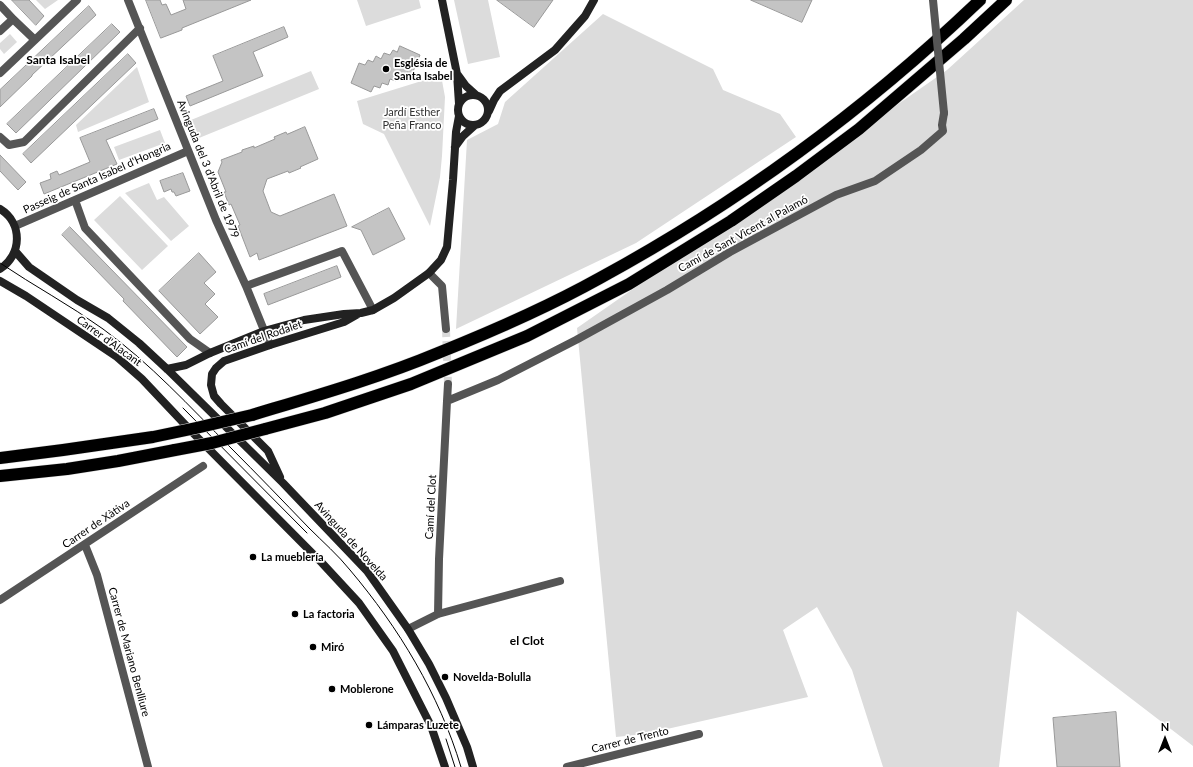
<!DOCTYPE html>
<html>
<head>
<meta charset="utf-8">
<style>
	body { margin:0 }
	#map { position:relative; width:1193px; height:767px; overflow:hidden; background:#fff; font-family:Lato,sans-serif }
	canvas { display:block }
	.north { position:absolute; left:1145px; top:719px; width:40px; height:40px; -webkit-text-stroke:3px #fff; paint-order:stroke; rotate:0deg; font-size:11px; font-weight:700; line-height:16px; text-align:center; color:#000 }
	.north::after { content:''; display:block; margin:auto; width:14px; height:18px; background:#000; clip-path:polygon(50% 0,100% 100%,50% 72%,0 100%) }
</style>
</head>
<body>
<div id="map">
<canvas width="1193" height="767"></canvas>
<div class="north">N</div>
</div>
<script>
const ctx = document.querySelector('canvas').getContext('2d');
ctx.lineJoin = 'round';
function paint(path, color) {
  ctx.fillStyle = color;
  ctx.fill(path, 'evenodd');
}
function trace(path, color, width, dash) {
  ctx.strokeStyle = color;
  ctx.lineWidth = width;
  ctx.lineCap = dash ? 'butt' : 'round';
  ctx.setLineDash(dash || []);
  ctx.stroke(path);
}
function label(font, color, halo, rows, align = 'center') {
  ctx.font = font + ' Lato,sans-serif';
  ctx.lineWidth = 3.5;
  ctx.setLineDash([]);
  ctx.textBaseline = 'middle';
  ctx.strokeStyle = halo;
  ctx.fillStyle = color;
  for (const [text, x, y, turn = 0] of rows) {
    ctx.save();
    ctx.translate(x, y);
    ctx.rotate((+turn || 0) * Math.PI / 180);
    ctx.textAlign = isNaN(turn) ? turn : align;
    if (halo) ctx.strokeText(text, 0, 0);
    ctx.fillText(text, 0, 0);
    ctx.restore();
  }
}
paint(new Path2D(`
	M36 0H58L45 9Z
	M357 0H419L421 8 366 26Z
	M454 0H488L500 57 468 64Z
	M1024 0H1193V746L1017 611 999 767H883L852 670 817 607 783 630 808 697 645 734 616 737 577 328 947 70Z
	M603 14 713 69 723 90 780 114 796 137 636 243 456 329 467 140 498 124 505 102Z
	M10 34 17 42 4 54 0 49V43Z
	M137 67 149 102 78 132 76 125Z
	M311 71 319 89 199 138 191 120Z
	M441 75 445 97 442 156 440 177 430 226 384 134 363 124 357 101Z
	M160 130 165 143 119 160 114 147Z
	M149 183 157 200 164 197 189 226 171 241 125 193Z
	M120 196 168 246 142 270 94 220Z`), '#dcdcdc');
const building = new Path2D(`
	M12 0H29L44 16 36 25Z
	M146 0H160L162 5 166 4 171 15 186 9 183 0H251L182 28V30L161 38Z
	M497 0H553L534 27Z
	M751 0H812L802 22Z
	M89 6 96 15 32 75V76L0 107V90Z
	M112 24 120 32 16 133 7 124Z
	M284 27 288 37 253 52 263 76 190 106 186 96 223 81 213 56Z
	M400 46 420 55 412 74 407 72 404 78 398 76 396 81 390 79 388 85 382 83 380 88 374 86 371 92 351 83 359 63 365 65 368 60 373 62 376 56 381 59 384 53 390 55 393 50 397 52Z
	M128 54 136 63 31 163 23 154Z
	M154 109 158 119 106 140 117 164 44 194 40 183 51 179 50 174 57 171 59 175 90 162 80 138Z
	M305 127 318 159 300 167 301 168 289 173 288 171 267 179 263 191 271 212 280 216 334 194 347 226 259 260 257 253 250 257 238 226 240 225 231 204 229 205 224 192H226L218 172 222 162 221 160 242 152V150L254 146V148L275 139 274 137 286 132 287 134Z
	M0 155 26 182 18 190 0 171Z
	M183 173 190 191 176 196 174 192H172L171 189 164 192 160 181Z
	M389 208 405 239 373 255 361 230 352 227Z
	M70 227 187 347 177 357 123 301 124 299 62 235Z
	M199 253 216 272 204 283 215 294 205 304 218 317 200 334 159 291Z
	M337 266 341 277 268 305 264 294Z
	M1116 712 1120 767H1057L1053 718Z`);
paint(building, '#c4c4c4');
trace(building, '#999', 1);
trace(new Path2D(`
	M446 329 448 384`), '#d9d9d9', 8, [8, 4]);
const highway = new Path2D(`
	M252 415C315 396 378 378 438 353 493 331 548 307 600 278 738 203 866 109 980 0
	M265 429 325 413 411 384 527 336 629 284 731 221 796 176 859 129 964 39 1006 0
	M0 458 63 450 153 437
	M0 476 67 469 118 461 175 450`);
trace(highway, '#dbdbdb', 13);
trace(new Path2D(`
	M128 0 216 220 246 286 270 345
	M0 5 13 19 0 31
	M13 19 35 40
	M0 73 77 0
	M0 137 9 145 24 142 140 28
	M75 200 85 228 190 339 210 353
	M15 226 188 151
	M429 273 442 286 446 329
	M246 286 342 251 373 310
	M448 384 447 401 498 380 576 340 667 290 730 252 836 195 875 181 921 150 943 131 942 125 944 113
	M85 545 97 575 148 767
	M0 600 203 466
	M438 614 439 559 447 401
	M408 629 438 614 560 581
	M567 767 699 734`), '#555', 8);
trace(new Path2D(`
	M442 0 457 74 459 104
	M458 75 466 86 476 95
	M458 110a15 15 0 1 1 30 0a15 15 0 1 1-30 0Z
	M489 111 494 100 500 91 555 50 585 16 594 0
	M455 147 463 136 474 126
	M0 209C23 223 22 255 0 269
	M15 251 29 267 77 300 108 318 139 343 167 369 283 483 367 571 408 629 429 664 446 698 467 747 473 767
	M0 281 26 296 117 357 142 379 193 433 322 563 359 603 393 651 431 726 445 767
	M167 369 186 365 210 353 264 331 304 320 344 314 361 313 373 310 394 298 429 273 441 260 447 247 453 180 456 132 459 116
	M280 477 268 451 221 404 214 396 211 385 212 374 216 368 224 361 270 345 344 322 358 314`), '#222', 8);
trace(highway, '#000', 12);
trace(new Path2D(`
	M0 263C34 286 70 305 103 329 150 363 190 407 231 448 257 474 283 501 309 528 323 542 338 555 350 570 399 628 439 694 461 767
	M183 408 307 533
	M446 739 455 767`), '#000', 1);
const highwayBridge = new Path2D(`
	M153 437 196 428 252 415
	M175 450 212 443 265 429`);
trace(highwayBridge, '#dbdbdb', 13, []);
trace(new Path2D(`
	M933 0 944 113`), '#555', 8);
trace(highwayBridge, '#000', 12);
for (const [x, y, r, color] of [
	[386,69,4,"#000"],
	[253,557,4,"#000"],
	[295,614,4,"#000"],
	[313,647,4,"#000"],
	[445,677,4,"#000"],
	[332,689,4,"#000"],
	[369,725,4,"#000"]
]) {
  const dot = new Path2D();
  dot.arc(x, y, r, 0, 2 * Math.PI);
  ctx.fillStyle = color;
  ctx.fill(dot);
  trace(dot, '#fff', 1.5);
}
label('bold 11px', '#000', '#fff', [
	["Església de",394,63],
	["Santa Isabel",394,76],
	["La mueblería",261,557],
	["La factoria",303,614],
	["Miró",321,647],
	["Novelda-Bolulla",453,677],
	["Moblerone",340,689],
	["Lámparas Luzete",377,725]
], 'left');
label('11px', '#333', '#fff', [
	["Jardí Esther",412,112],
	["Peña Franco",412,125]
]);
label('11px', '#000', '#fff', [
	["Avinguda del 3 d'Abril de 1979",208,169,68],
	["Passeig de Santa Isabel d'Hongria",97,178,-24],
	["Camí de Sant Vicent al Palamó",743,234,-29],
	["Camí del Rodalet",263,337,-19],
	["Carrer d'Alacant",109,341,36],
	["Camí del Clot",431,507,-87],
	["Carrer de Xàtiva",96,524,-34],
	["Avinguda de Novelda",351,541,48],
	["Carrer de Mariano Benlliure",129,652,75],
	["Carrer de Trento",630,740,-14]
]);
label('bold 12px', '#000', '#fff', [
	["Santa Isabel",58,60],
	["el Clot",527,641]
]);
</script>
</body>
</html>
